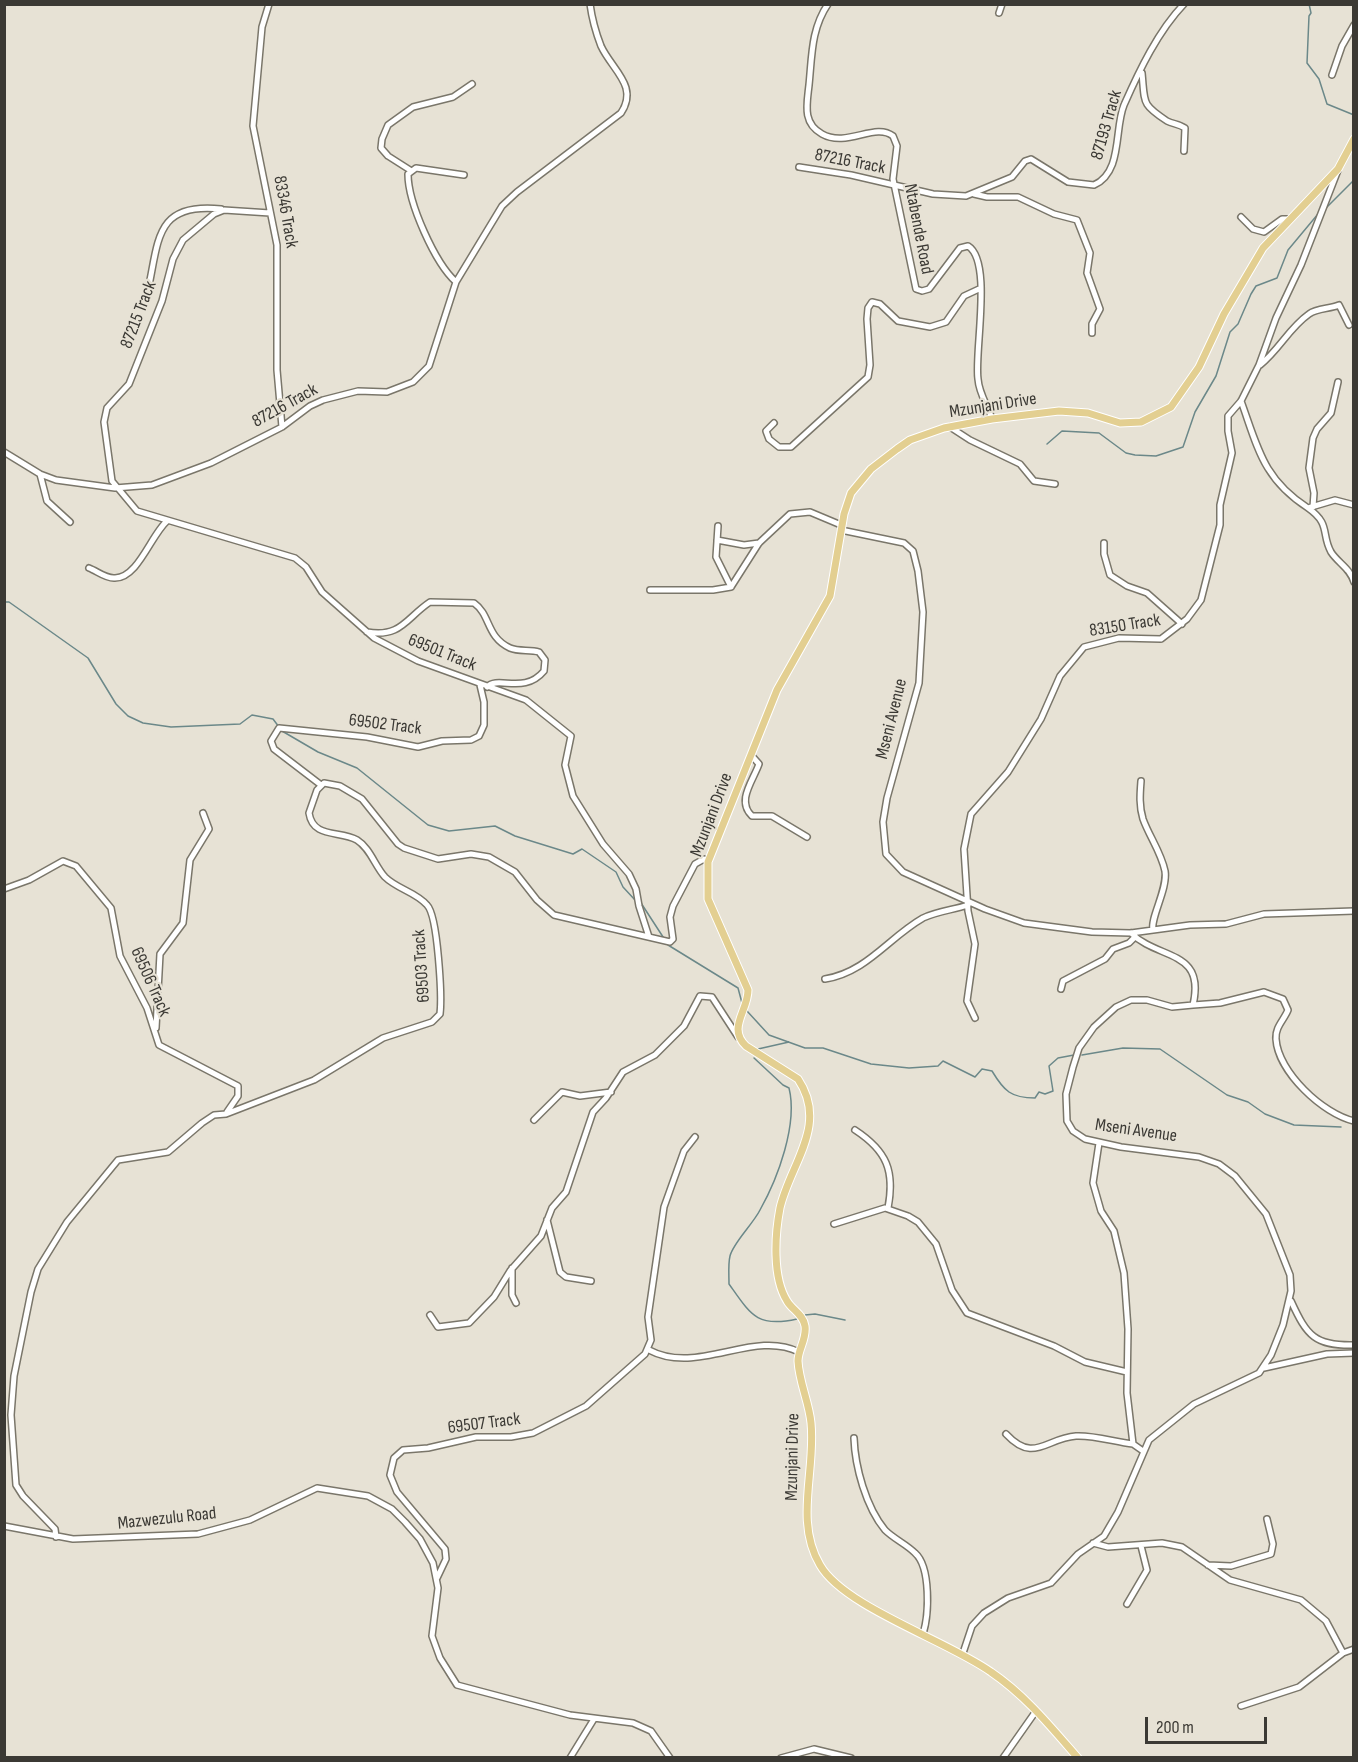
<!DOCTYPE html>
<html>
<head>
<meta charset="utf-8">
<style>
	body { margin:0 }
	#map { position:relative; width:1358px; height:1762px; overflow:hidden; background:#e7e2d5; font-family:"Sofia Sans Condensed",sans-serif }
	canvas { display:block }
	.frame { position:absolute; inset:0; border:6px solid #3b3934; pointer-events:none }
	.scale { position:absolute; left:1145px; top:1717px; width:122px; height:27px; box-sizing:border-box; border:3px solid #3b3934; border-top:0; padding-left:8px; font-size:18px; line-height:21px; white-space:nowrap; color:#3b3934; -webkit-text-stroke:4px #e7e2d5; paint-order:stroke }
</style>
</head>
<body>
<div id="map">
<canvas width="1358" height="1762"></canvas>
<div class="frame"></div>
<div class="scale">200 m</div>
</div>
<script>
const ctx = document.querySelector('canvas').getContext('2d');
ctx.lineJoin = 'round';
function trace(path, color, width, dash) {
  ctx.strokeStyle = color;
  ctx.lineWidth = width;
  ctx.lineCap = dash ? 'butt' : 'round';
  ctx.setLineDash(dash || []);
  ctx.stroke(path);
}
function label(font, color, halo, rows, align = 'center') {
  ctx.font = font + ' "Sofia Sans Condensed",sans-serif';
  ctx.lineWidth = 4.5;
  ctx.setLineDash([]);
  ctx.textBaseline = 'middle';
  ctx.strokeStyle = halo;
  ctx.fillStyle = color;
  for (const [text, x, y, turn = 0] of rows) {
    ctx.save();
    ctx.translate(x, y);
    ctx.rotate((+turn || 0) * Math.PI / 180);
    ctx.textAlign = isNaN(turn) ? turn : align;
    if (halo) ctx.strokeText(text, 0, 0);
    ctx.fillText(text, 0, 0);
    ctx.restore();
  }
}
trace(new Path2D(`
	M1309 4 1311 13 1309 16 1307 63 1319 79 1327 104 1354 115
	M1325 209 1354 180
	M1047 444 1062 431 1099 433 1126 453 1135 455 1156 456 1183 447 1195 412 1216 376 1230 332 1238 324 1251 294 1256 286 1277 278 1288 250 1318 214
	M4 602H9L88 658 116 704 128 716 143 723 171 727 240 724 252 715 273 719 279 727
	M282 731 318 752 357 768 428 825 449 831 495 826 515 836 573 854 582 849 616 872 623 887 635 900
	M641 903 665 940
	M668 945 738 988 742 1003
	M747 1011 769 1035 805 1048H823L871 1064 909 1068 938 1066 943 1061 975 1077 982 1069 992 1071C1004 1091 1011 1098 1035 1098L1039 1092 1045 1094 1053 1091 1049 1066 1058 1058 1074 1055
	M758 1049 789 1042
	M1082 1055 1123 1048 1160 1049 1227 1095 1248 1102 1265 1114 1294 1125 1341 1127
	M754 1058 783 1085 789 1088C798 1124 778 1178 760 1210 753 1224 733 1243 730 1256 728 1264 729 1275 729 1284 751 1315 757 1328 797 1319
	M805 1315 815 1314 845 1320`), '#6b8889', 1.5);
const minor = new Path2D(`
	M269 4 262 27 253 126 277 245V370L282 427
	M828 4C811 29 812 56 809 85 807 104 802 123 822 134 847 148 875 122 893 136L897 146 893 179 916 289 922 291 929 289 960 248 968 246C993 261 974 353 978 379 979 394 988 406 992 419
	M999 13 1002 4
	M1142 73C1145 103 1141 104 1167 121 1173 124 1179 124 1185 128L1184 151
	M1332 75 1342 46 1354 25
	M799 167 851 175 933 194 966 196 1012 177 1025 161 1031 159 1068 182 1094 185C1123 172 1114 129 1124 105 1139 71 1158 31 1184 4
	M410 170 388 156 381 148 382 139 388 125 413 107 453 97 472 84
	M974 194 987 197H1018L1054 214 1077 220 1090 253 1087 273 1100 309 1092 324V333
	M270 213 224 210 214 214 183 240 173 259 162 301 129 384 107 408 104 422 112 481 137 511 295 558 306 567 322 592 374 638 418 661 526 700 571 736 565 765 573 796 603 844 629 874 636 889 639 906 649 937
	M1241 217 1253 229 1264 232 1282 219H1290
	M456 282C435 263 408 203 408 174L416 168 464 175
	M148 290C159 240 155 202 221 209
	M1260 365C1279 350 1289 328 1309 314 1317 308 1330 309 1339 305L1349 325
	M1241 401C1258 448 1263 479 1308 508
	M774 423 766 431 769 439 779 447H791L868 377 870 365 867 319 868 308 872 302 880 304 898 321 930 327 946 322 964 296 979 289
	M950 427 970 440 1020 464 1034 481 1055 484
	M4 452 40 474 56 480 115 488 152 485 211 463 282 427 310 406 323 400 358 391 387 392 413 382 429 366 456 282 502 206 517 192 621 113C639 86 612 70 601 46 596 33 592 19 590 4
	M40 474 47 501 70 522
	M1354 505 1335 500 1308 508C1331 524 1321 534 1331 552 1338 563 1350 568 1354 582
	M1313 507 1314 493 1309 468 1313 438 1317 429 1331 413 1338 382
	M718 526 716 557 731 587
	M841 530 904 543 913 551 918 571 923 612 919 683 887 798 883 822 886 854 903 872 985 909 1024 923 1092 932 1131 933 1190 925 1226 924 1264 914 1354 911
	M717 540 744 545 759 543
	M1104 543V554L1110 575 1127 586 1147 593 1182 624
	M89 568C97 571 106 579 115 578 138 578 151 535 167 521
	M650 590H713L731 587 759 543 790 514 810 512 841 525
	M367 632C401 638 406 618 430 602L474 603C491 615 486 637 510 648 519 652 530 649 539 652L545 660 544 671C524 695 498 675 487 687
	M751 755 759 764C753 781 736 801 752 816H772L807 837
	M1141 781C1140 794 1139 806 1143 819 1149 836 1161 852 1165 871 1168 889 1150 918 1153 930
	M321 785 274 749 271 741 279 728 367 737 418 747 442 741 471 740 479 736 484 725V702L480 685
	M4 889 29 880 63 861 76 866 111 908 120 956 147 1008 159 1045 238 1086V1096L227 1112
	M825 979C867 972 888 938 923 918 938 911 953 910 968 905
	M1061 989 1063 981 1105 959 1113 949 1129 943 1135 937
	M1193 1005 1220 1003 1264 992 1283 999 1288 1010C1284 1020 1275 1027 1276 1039 1278 1072 1323 1114 1354 1121
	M975 1018 967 1001 975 944 968 911 964 849 971 814 1008 772 1041 719 1060 676 1084 647 1119 638 1161 639 1187 619 1201 600 1220 525V505L1232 453 1228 431V416L1241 401 1259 365 1276 318 1301 265 1338 170
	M156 1028 160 954 183 923 190 860 209 829 203 813
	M534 1120 562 1092 580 1096 611 1092
	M855 1130C887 1151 895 1171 888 1208
	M1099 1143 1093 1183 1101 1211 1114 1231 1124 1273 1128 1329 1127 1393 1133 1444 1143 1451
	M547 1220 560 1272 566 1277 591 1281
	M834 1224 885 1208 908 1216 918 1222 936 1244 952 1290 967 1313 1054 1346 1085 1362 1127 1372
	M512 1268V1295L516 1303
	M1291 1301C1307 1336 1315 1346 1354 1345
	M430 1315 438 1327 469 1323 494 1297 510 1271 541 1236 552 1208 566 1192 593 1112 606 1098 623 1072 655 1055 684 1026 700 996 712 997 738 1037
	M649 1350C698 1376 753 1329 799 1352
	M1264 1368 1327 1354 1354 1353
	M1006 1434C1034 1464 1046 1438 1076 1436 1094 1435 1115 1442 1133 1444
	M854 1438C855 1467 866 1507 885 1530 894 1539 906 1544 915 1553 931 1567 929 1615 923 1634
	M4 1526 73 1539 198 1534 250 1520 317 1488 368 1496 392 1509 405 1522 420 1539 433 1563 438 1588 432 1636 440 1658 457 1685 570 1715 633 1723 651 1731 670 1758
	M56 1537 55 1529 23 1496 16 1485 11 1415 14 1376 31 1292 38 1269 67 1222 118 1160 168 1152 202 1123 214 1115 226 1114 314 1080 383 1038 432 1022 440 1014C442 997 438 916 427 905 416 892 397 889 385 877 375 866 370 848 357 840 340 830 313 839 309 813L317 790 324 783 340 786 362 799 398 844 404 848 438 859 471 854 489 857 515 872 537 900 554 915 670 942 673 939 670 917 673 906 695 864 704 859 708 862
	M1093 1543 1108 1547 1162 1543 1182 1547 1230 1580 1301 1600 1326 1621 1343 1653 1354 1649
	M1208 1565 1231 1566 1271 1554 1273 1544 1267 1519
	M437 1578 446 1559 445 1549 397 1492 390 1475 394 1458 403 1450 428 1448 476 1437H511L533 1433 586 1406 645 1354 651 1340 648 1317 664 1207 684 1151 695 1137
	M1127 1604 1147 1570 1141 1546
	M963 1653 972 1626 984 1613 1008 1598 1051 1583 1078 1554 1104 1536 1118 1512 1149 1440 1194 1404 1259 1373 1271 1355 1283 1325 1291 1291 1290 1275 1266 1214 1235 1176 1219 1164 1199 1157 1121 1147 1085 1139 1073 1131 1067 1121 1066 1094 1073 1067 1079 1048 1094 1027 1116 1007 1131 1000H1147L1172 1007 1193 1005C1206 949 1158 960 1131 933
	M1241 1706 1299 1687 1343 1653
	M570 1758 594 1719
	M781 1758 814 1749 851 1758
	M1003 1758 1036 1711`);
const major = new Path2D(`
	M1078 1758C1051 1727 1025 1695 991 1672 948 1641 844 1607 820 1565 794 1521 816 1470 811 1423 809 1402 799 1382 798 1361 798 1349 807 1339 805 1326 803 1314 792 1310 787 1301 772 1277 775 1234 780 1208 790 1164 829 1125 798 1079L746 1046C727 1028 748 1011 748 990L708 899V862L777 690 830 596 844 514 851 493 871 469 897 449 910 440 944 428 992 419 1059 411 1088 413 1120 423 1141 422 1171 407 1199 367 1224 314 1263 248 1338 169 1354 139`);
trace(minor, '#7a766a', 8);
trace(major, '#fff', 9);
trace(minor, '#fff', 5);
trace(major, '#e3cf91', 7);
label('18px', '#3b3934', '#e7e2d5', [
	["87193 Track",1107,125,-74],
	["87216 Track",850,162,11],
	["83346 Track",285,212,80],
	["Ntabende Road",918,229,79],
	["87215 Track",139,315,-69],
	["87216 Track",285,406,-29],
	["Mzunjani Drive",993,406,-9],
	["83150 Track",1125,626,-9],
	["69501 Track",442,653,22],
	["Mseni Avenue",892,719,-76],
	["69502 Track",385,725,7],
	["Mzunjani Drive",712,815,-69],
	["69503 Track",422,966,-94],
	["69506 Track",150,982,66],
	["Mseni Avenue",1136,1131,8],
	["69507 Track",484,1424,-7],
	["Mzunjani Drive",793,1457,-89],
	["Mazwezulu Road",167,1519,-6]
]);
</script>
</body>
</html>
